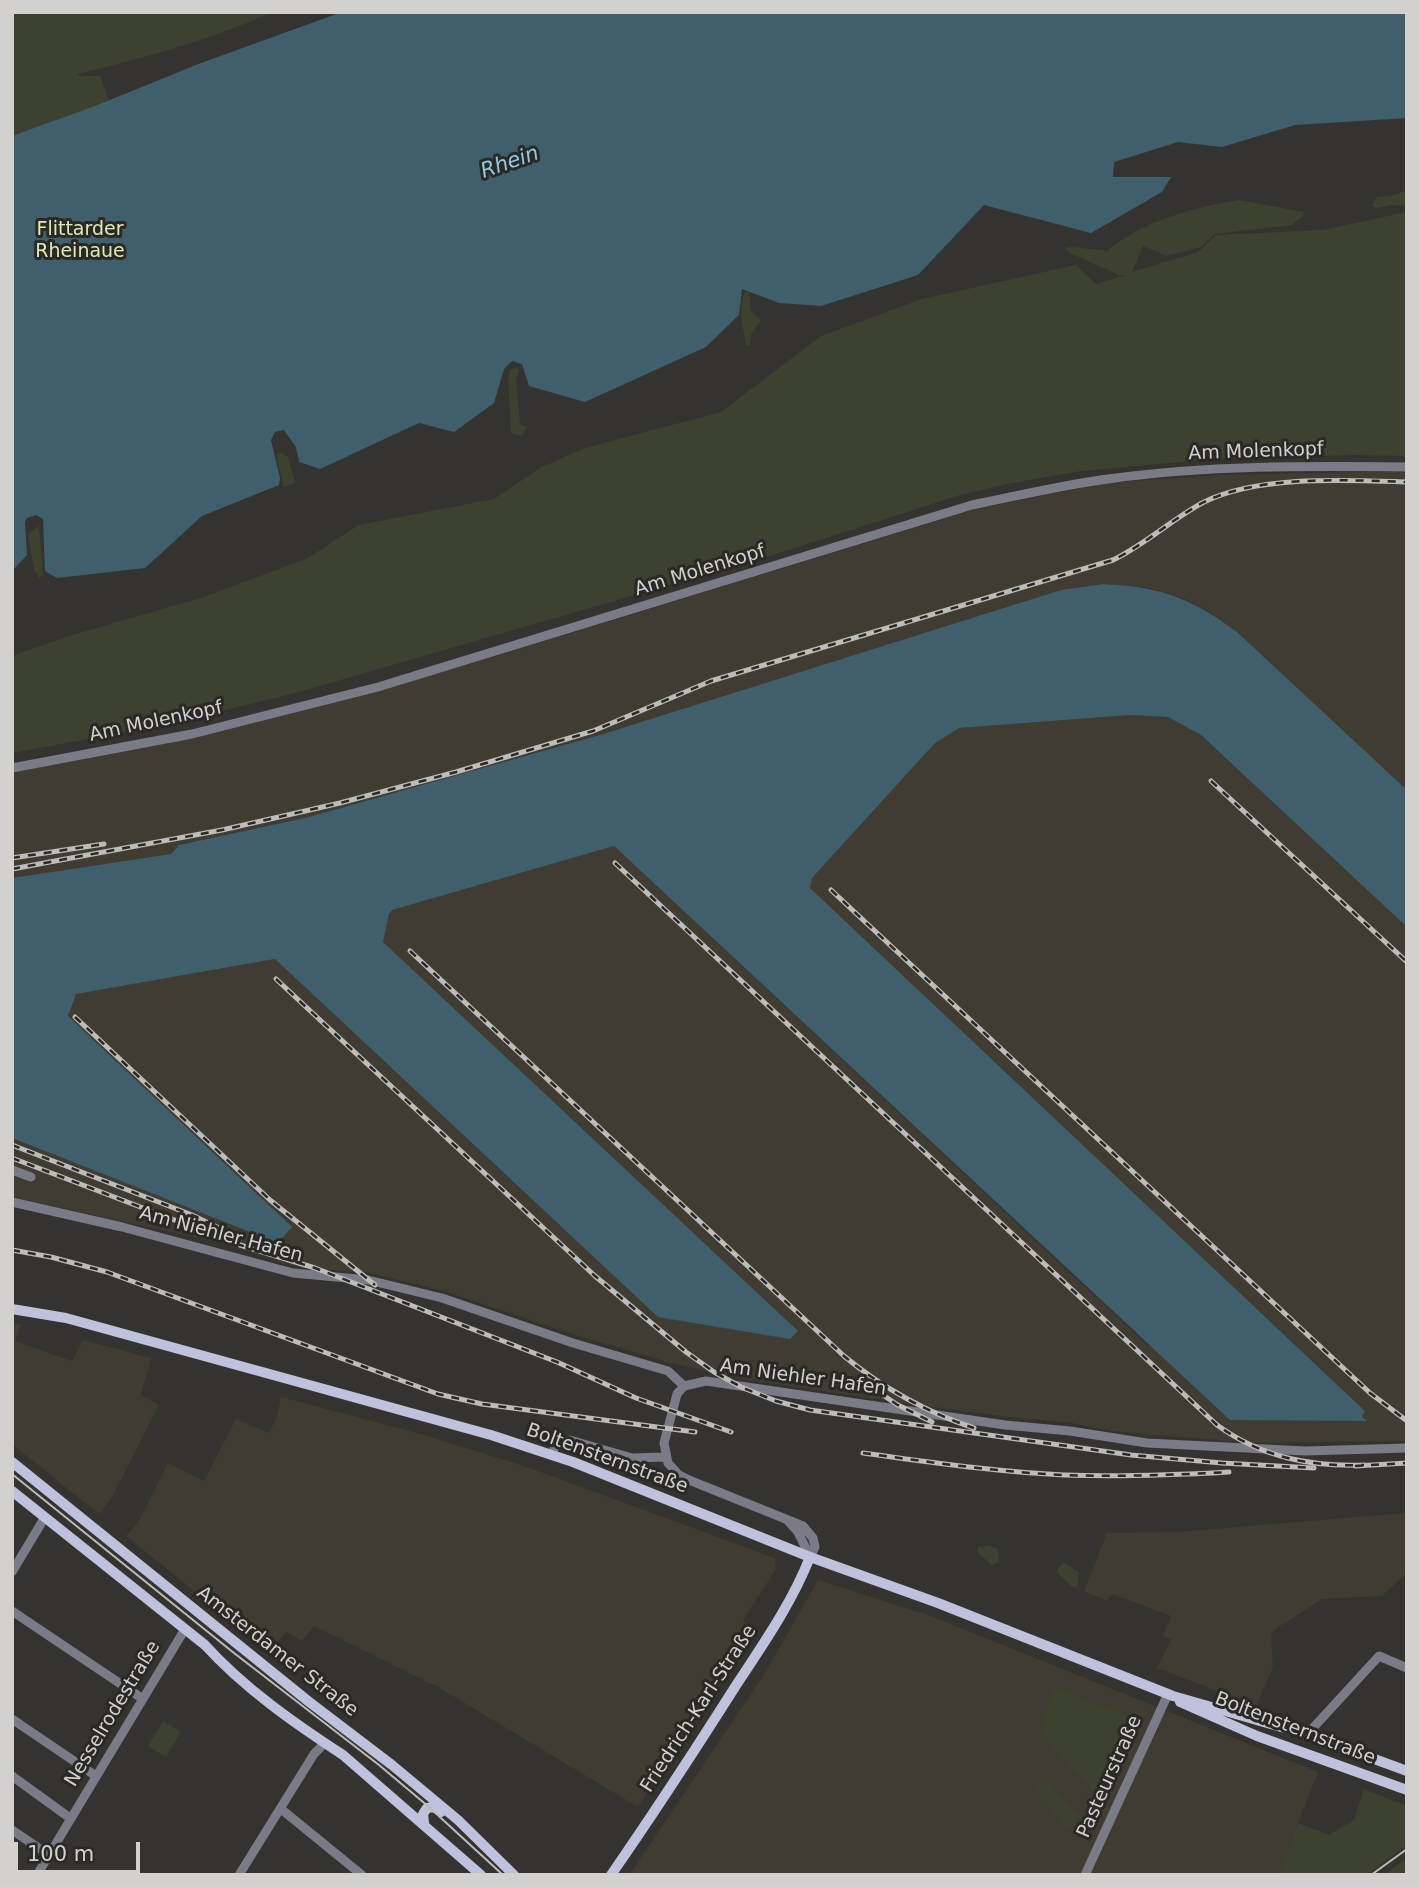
<!DOCTYPE html>
<html>
<head>
<meta charset="utf-8">
<style>
	body { margin:0 }
	#map { position:relative; width:1419px; height:1887px; overflow:hidden; background:#35332f; font-family:"DejaVu Sans",sans-serif }
	canvas { display:block }
	.frame { position:absolute; inset:0; border:14px solid #d2d1ce; pointer-events:none }
	.scale { position:absolute; left:14px; top:1842px; width:126px; height:32px; box-sizing:border-box; border:4px solid #d2d1ce; border-top:0; padding-left:9px; font-size:21px; line-height:24px; white-space:nowrap; color:#d2d1ce; -webkit-text-stroke:5px #2b2925; paint-order:stroke }
</style>
</head>
<body>
<div id="map">
<canvas width="1419" height="1887"></canvas>
<div class="frame"></div>
<div class="scale">100 m</div>
</div>
<script>
const ctx = document.querySelector('canvas').getContext('2d');
ctx.lineJoin = 'round';
function paint(path, color) {
  ctx.fillStyle = color;
  ctx.fill(path, 'evenodd');
}
function trace(path, color, width, dash) {
  ctx.strokeStyle = color;
  ctx.lineWidth = width;
  ctx.lineCap = dash ? 'butt' : 'round';
  ctx.setLineDash(dash || []);
  ctx.stroke(path);
}
function label(font, color, halo, rows, align = 'center') {
  ctx.font = font + ' "DejaVu Sans",sans-serif';
  ctx.lineWidth = 6;
  ctx.setLineDash([]);
  ctx.textBaseline = 'middle';
  ctx.strokeStyle = halo;
  ctx.fillStyle = color;
  for (const [text, x, y, turn = 0] of rows) {
    ctx.save();
    ctx.translate(x, y);
    ctx.rotate((+turn || 0) * Math.PI / 180);
    ctx.textAlign = isNaN(turn) ? turn : align;
    if (halo) ctx.strokeText(text, 0, 0);
    ctx.fillText(text, 0, 0);
    ctx.restore();
  }
}
paint(new Path2D(`
	M1407 471V790L1237 632 1211 613 1185 599 1150 588 1103 584 1061 590 603 734 309 817 179 845 172 854 12 878V772L153 746 266 720 490 658 973 510 1104 483 1220 475Z
	M1130 715 1168 717 1201 735 1407 927V1441L1254 1443 1154 1435 1112 1431 1072 1423 1008 1417 875 1399 743 1379 671 1363 575 1335 444 1291 371 1273 301 1268 225 1244 12 1197V1138L219 1219 284 1235 291 1227 68 1017 75 994 275 959 560 1226 798 1331 383 942 382 938 391 910 614 846 1147 1345 1366 1420 1362 1417 1365 1411 810 888 812 878 935 743 947 734 959 728Z
	M12 1323 21 1324 15 1341 72 1361 83 1340 151 1358 141 1395 159 1405 111 1499 99 1514 12 1444Z
	M281 1397 421 1434 524 1466 775 1558 776 1569 743 1620 755 1633 638 1807 438 1687 314 1626 302 1641 286 1632 270 1652 126 1536 139 1521 168 1463 204 1481 236 1419 269 1433 277 1417Z
	M1407 1513V1573L1382 1596 1322 1599 1277 1628 1271 1634 1273 1667 1256 1706 1157 1668 1171 1639 1163 1636 1171 1616 1112 1594 1107 1601 1084 1591 1107 1533 1177 1532Z
	M818 1580 931 1616 1318 1772 1278 1875H629L762 1678Z`), '#403c32');
paint(new Path2D(`
	M12 12H273C210 40 144 58 78 74L79 76H100L113 112 12 335Z
	M1407 190V206L1391 205 1377 208 1372 206 1377 197 1391 196Z
	M1239 200 1304 212 1303 216 1291 225 1215 234 1201 247 1167 256 1143 246 1132 272 1198 252 1216 235 1323 230 1407 212V456L1353 455 1214 459 1081 471 1012 483 960 495 773 555 299 692 163 725 12 753V656L69 636 201 598 306 559 359 525 494 499 540 468 585 448 721 412 821 336 922 299 1076 265 1096 284 1125 275H1119L1070 253 1065 248 1072 247 1107 251C1143 221 1194 207 1239 200Z
	M746 291 749 293 751 311 761 320 751 334 750 345H746C744 329 736 305 746 291Z
	M517 367 519 370 516 380 520 424 527 427 522 436 513 434 511 432 508 379 510 370Z
	M279 452 288 457 295 483 284 487 276 456Z
	M39 526 43 575 39 578 34 570 28 534Z
	M986 1545 998 1549 999 1562 992 1565 977 1552 979 1546 983 1548Z
	M1064 1563 1079 1572 1077 1587 1071 1586 1057 1572V1569Z
	M1052 1687 1138 1720 1101 1810 1096 1806 1097 1796 1041 1734Z
	M163 1721 181 1732 166 1757 148 1746Z
	M1047 1780 1080 1817 1069 1829 1034 1790Z
	M1364 1789 1407 1806V1845L1366 1875H1278L1298 1823 1329 1835 1354 1820Z
	M1407 1858V1875H1384L1385 1874Z`), '#3c422f');
paint(new Path2D(`
	M342 12H1407V118L1295 125 1222 147 1178 142 1114 162 1113 177H1171L1162 192 1091 233 984 205 918 275 821 306 779 303 742 289 739 315 706 347 585 402 529 386 522 364 512 361 504 369 494 403 454 432 419 423 320 469 299 462 296 447 284 430 275 432 271 440 280 478 279 485 202 516 145 568 57 578 45 571 43 519 36 515 27 518 25 522 27 555 12 571V136L95 106 201 63Z
	M1103 584C1161 587 1190 597 1237 632L1407 790V927L1201 735 1168 717 1130 715 959 728 935 743 812 878 810 888 1365 1411 1362 1417 1367 1421 1230 1420 614 846 392 910 389 914 383 942 798 1331 790 1339 658 1317 275 959 76 994 68 1016 292 1227 278 1243 12 1138V878L171 854 179 845 309 817 603 734 1061 590Z`), '#405f6d');
trace(new Path2D(`
	M12 768 192 734 378 687 972 505C1017 496 1062 485 1108 479 1207 465 1308 466 1407 467
	M12 1170 31 1177
	M12 1202 122 1227 293 1273 368 1280 442 1298 573 1343 668 1371 684 1386
	M552 1454 556 1444 570 1440 632 1458 665 1457
	M788 1521 798 1532 810 1557
	M810 1557 815 1547 813 1538 803 1526 689 1480 679 1475 668 1463 664 1443 677 1394 684 1386 706 1381 1005 1425 1070 1431 1147 1443 1305 1451 1407 1448
	M12 1572 45 1517
	M12 1611 143 1699
	M12 1719 96 1776
	M1309 1735 1313 1728 1379 1656 1407 1668
	M12 1776 70 1818
	M281 1809 362 1875
	M12 1830 49 1855
	M37 1875 185 1629
	M239 1875 314 1754 325 1743
	M1085 1875 1168 1694`), '#797b87', 9);
trace(new Path2D(`
	M12 1309 66 1318 491 1435 573 1462 810 1557 938 1603 1173 1696 1309 1735 1407 1771
	M12 1462 308 1701 392 1765 458 1820 514 1875
	M12 1491 205 1645C244 1688 294 1723 343 1755L481 1875
	M1180 1702 1257 1736 1407 1790
	M424 1823 423 1814 427 1808 434 1807 441 1812
	M611 1875C654 1813 695 1750 735 1687 762 1646 792 1603 810 1557`), '#bec2dc', 10);
trace(new Path2D(`
	M12 1474 234 1653 379 1765 429 1807 503 1875
	M1371 1875 1407 1849`), '#bdbcb9', 2);
const rail = new Path2D(`
	M1211 781 1407 962
	M12 858 104 844
	M615 863 1217 1425C1261 1457 1310 1467 1364 1465
	M12 869 222 830 340 803 456 772 593 731 711 681 1113 560C1146 544 1172 519 1204 502 1259 475 1346 480 1407 482
	M831 890 1370 1393 1407 1421
	M410 951 844 1356C881 1387 928 1413 974 1428
	M276 979 595 1276 686 1352 714 1372 741 1387 776 1401 810 1410 1131 1455 1222 1463 1314 1468
	M75 1017 270 1200 375 1285
	M12 1145 192 1215 223 1230
	M12 1158 240 1245 315 1268 557 1362 636 1398 731 1432
	M12 1250 51 1257 107 1272 438 1394 482 1404 695 1432
	M866 1383 896 1404 932 1422
	M863 1453C930 1462 996 1472 1064 1475 1119 1477 1174 1475 1229 1472
	M1355 1466 1407 1463`);
trace(rail, '#bdbcb9', 5);
trace(rail, '#2b2925', 2.5, [8]);
label('19px', '#dcebb6', '#2b2925', [
	["Flittarder",80,230],
	["Rheinaue",80,252]
]);
label('19px', '#d2d1ce', '#2b2925', [
	["Am Molenkopf",1256,452,-2],
	["Am Molenkopf",700,571,-17],
	["Am Molenkopf",156,722,-12],
	["Am Niehler Hafen",221,1235,15],
	["Am Niehler Hafen",803,1378,8],
	["Boltensternstraße",607,1459,20],
	["Amsterdamer Straße",277,1652,38],
	["Friedrich-Karl-Straße",699,1709,-57],
	["Nesselrodestraße",113,1714,-59],
	["Boltensternstraße",1295,1729,21],
	["Pasteurstraße",1110,1777,-66]
]);
label('italic 21px', '#8ecae4', '#2b2925', [
	["Rhein",510,163,-19]
]);
</script>
</body>
</html>
